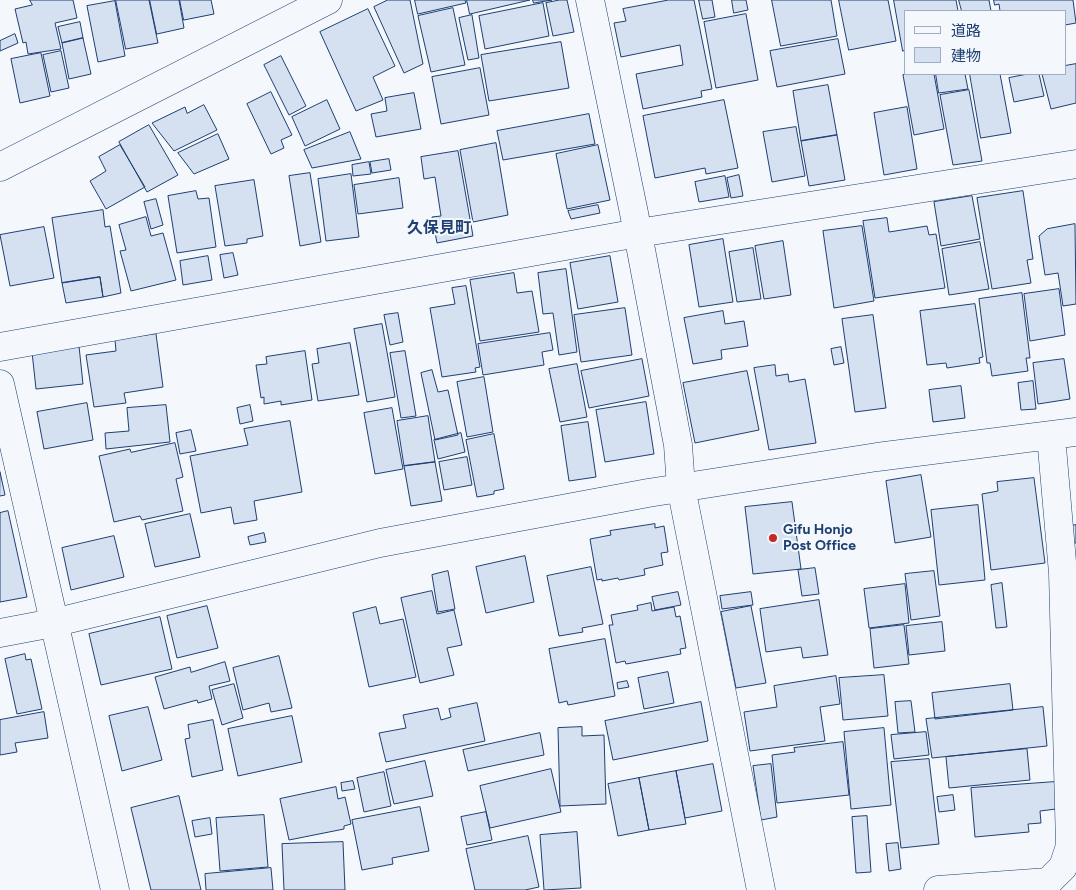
<!DOCTYPE html>
<html>
<head>
<meta charset="utf-8">
<style>
	body { margin:0 }
	#map { position:relative; width:1076px; height:890px; overflow:hidden; background:#f4f7fb; font-family:Figtree,"Noto Sans JP",sans-serif }
	canvas { display:block }
	.legend { position:absolute; left:904px; top:10px; width:162px; height:65px; box-sizing:border-box; background:#f4f7fb; border:1px solid #9eadc5; margin:0; padding:6px 9px; list-style:none; font-size:15px; color:#1d3f73 }
	.legend li { display:flex; align-items:center; gap:10px; height:25px }
	.legend b { width:25px; border:1px solid #9eadc5 }
</style>
</head>
<body>
<div id="map">
<canvas width="1076" height="890"></canvas>
<ul class="legend">
<li><b style="height:6px;background:#f4f7fb"></b>道路</li>
<li><b style="height:14px;background:#d5e0f0"></b>建物</li>
</ul>
</div>
<script>
const ctx = document.querySelector('canvas').getContext('2d');
ctx.lineJoin = 'round';
function paint(path, color) {
  ctx.fillStyle = color;
  ctx.fill(path, 'evenodd');
}
function trace(path, color, width, dash) {
  ctx.strokeStyle = color;
  ctx.lineWidth = width;
  ctx.lineCap = dash ? 'butt' : 'round';
  ctx.setLineDash(dash || []);
  ctx.stroke(path);
}
function label(font, color, halo, rows, align = 'center') {
  ctx.font = font + ' Figtree,"Noto Sans JP",sans-serif';
  ctx.lineWidth = 4;
  ctx.setLineDash([]);
  ctx.textBaseline = 'middle';
  ctx.strokeStyle = halo;
  ctx.fillStyle = color;
  for (const [text, x, y, turn = 0] of rows) {
    ctx.save();
    ctx.translate(x, y);
    ctx.rotate((+turn || 0) * Math.PI / 180);
    ctx.textAlign = isNaN(turn) ? turn : align;
    if (halo) ctx.strokeText(text, 0, 0);
    ctx.fillText(text, 0, 0);
    ctx.restore();
  }
}
const building = new Path2D(`
	M30 0H73L77 18 55 23 61 49 28 54 26 42 23 43 15 9 32 5Z
	M116 0H149L158 43 126 49Z
	M150 0H179L184 28 157 34Z
	M180 0H211L214 14 184 20Z
	M388 0H410L423 64 404 73 374 7Z
	M415 0H465L466 3 418 14Z
	M467 0H530L470 14Z
	M533 0H552L534 3Z
	M560 0H567L574 32 553 36 546 3Z
	M669 0H694L712 89 701 91 702 97 643 109 636 74 683 65 680 45 621 57 614 23 626 21 623 9Z
	M699 0H712L715 17 703 19Z
	M732 0H746L748 10 734 13Z
	M772 0H831L837 36 781 46Z
	M839 0H888L896 41 849 50Z
	M894 0H956L958 11H905V50L903 51Z
	M959 0H989L991 11H962Z
	M994 0H1073L1076 23 1065 25V11H1000L999 4 995 5Z
	M115 1 125 56 98 62 87 6Z
	M543 3 549 36 485 49 479 16Z
	M453 8 465 65 431 72 418 16Z
	M368 9 395 66 373 77 383 100 356 111 320 32Z
	M746 14 758 80 716 88 704 22Z
	M472 15 479 58 468 60 459 18Z
	M80 22 83 38 62 43 58 27Z
	M15 34 18 43 0 51V41Z
	M83 38 91 74 69 79 62 43Z
	M838 39 845 74 777 87 770 51Z
	M561 42 569 88 489 101 481 55Z
	M61 51 69 88 51 92 43 55Z
	M41 53 50 96 20 103 11 59Z
	M281 56 306 106 289 115 264 65Z
	M1076 64V103L1051 109 1042 74H1065V66Z
	M480 68 489 115 441 124 432 77Z
	M909 74H934L944 129 914 135 903 75Z
	M936 74H965L968 89 939 93Z
	M970 74H1000L1011 133 981 138Z
	M1028 74H1039L1044 96 1014 102 1009 78Z
	M828 85 837 135 801 141 793 91Z
	M969 90 982 161 953 165 940 95Z
	M271 92 292 135 281 140 284 148 271 154 247 104Z
	M414 93 421 129 376 137 371 114 387 111 385 98Z
	M327 100 340 129 305 146 292 117Z
	M724 100 738 168 706 174 705 168 655 178 643 116Z
	M204 105 217 130 174 151 152 123 185 107 187 113Z
	M907 107 917 169 884 175 874 113Z
	M589 114 595 144 503 160 497 131Z
	M149 125 178 175 147 192 119 142Z
	M796 127 805 176 772 182 763 132Z
	M350 132 361 159 312 168 304 150Z
	M218 134 229 159 194 174 178 153Z
	M837 135 845 180 809 186 801 141Z
	M496 143 508 215 473 222 460 150Z
	M120 145 145 187 106 209 90 181 106 171 99 157Z
	M598 145 610 200 567 209 556 154Z
	M458 151 473 236 437 243 432 217 441 216 435 177 424 179 421 157Z
	M389 159 391 170 372 173 370 162Z
	M369 162 371 174 353 176 352 165Z
	M310 173 321 242 300 246 289 176Z
	M351 174 359 237 326 241 318 179Z
	M739 175 743 196 731 198 727 178Z
	M725 176 729 197 699 202 695 182Z
	M399 178 403 208 358 214 354 185Z
	M254 180 263 236 247 239V243L225 246 215 186Z
	M196 191 198 199 209 198 216 247 177 253 168 196Z
	M1023 191 1033 259 1027 260 1031 283 992 289 977 198Z
	M972 196 980 239 941 246 934 202Z
	M156 199 163 225 151 229 144 202Z
	M598 205 600 213 571 219 568 211Z
	M103 210 105 227 110 226 121 293 103 297 100 277 62 283 52 218Z
	M146 217 151 236 163 233 176 280 131 291 120 251 126 250 119 225Z
	M887 218 889 232 927 226 929 235 936 234 945 288 875 298 863 221Z
	M1075 224 1076 304 1063 306 1058 273 1045 275 1039 236 1047 229Z
	M862 226 874 301 834 308 823 231Z
	M44 227 54 278 10 286 0 235Z
	M723 239 733 302 699 307 689 245Z
	M783 241 791 295 764 299 755 246Z
	M980 242 989 289 949 295 942 249Z
	M753 248 761 299 737 302 729 252Z
	M233 253 238 275 224 278 220 255Z
	M208 256 212 280 183 285 180 261Z
	M610 256 618 302 578 309 570 263Z
	M566 269 577 352 559 355 553 313 543 314 538 273Z
	M514 273 517 293 532 291 539 332 480 341 470 280Z
	M100 277 103 297 66 303 62 283Z
	M466 286 480 367 475 368 476 372 442 377 430 308 455 304 452 288Z
	M1059 289 1065 335 1030 341 1024 294Z
	M1022 293 1030 358H1026L1028 371 992 376 990 363H987L979 299Z
	M975 304 983 357 979 358 980 363 947 368 946 363 927 365 920 311Z
	M625 308 632 355 581 362 574 315Z
	M723 311 725 324 744 321 748 346 721 350 722 359 693 364 684 318Z
	M398 313 403 342 390 345 384 315Z
	M873 315 886 408 855 412 842 319Z
	M382 324 395 397 367 402 354 329Z
	M550 333 553 350 542 352 544 365 483 375 478 344Z
	M156 334 163 387 124 393 126 403 94 407 86 355 116 351 115 340Z
	M350 343 359 395 318 401 312 364 319 363 317 349Z
	M79 346 83 384 36 389 32 352Z
	M841 347 844 363 834 365 831 349Z
	M305 351 312 400 281 405V401L264 404V397L261 398 256 365 267 364 266 357Z
	M405 351 416 416 401 418 390 353Z
	M642 359 649 396 589 408 581 371Z
	M1064 359 1070 399 1038 404 1033 363Z
	M577 364 587 417 560 422 549 369Z
	M775 365 776 376 788 374 789 382 805 379 816 443 769 450 754 368Z
	M432 370 438 392 448 390 458 435 435 440 421 373Z
	M747 371 759 430 695 443 683 383Z
	M484 377 493 432 467 437 457 382Z
	M1033 381 1036 409 1021 410 1018 383Z
	M961 386 965 418 933 422 929 390Z
	M646 402 654 454 605 462 596 410Z
	M87 403 93 440 44 449 37 412Z
	M166 405 170 442 106 449 105 433 129 431 127 408Z
	M250 405 253 421 240 424 237 408Z
	M392 408 403 469 375 474 364 413Z
	M428 416 435 462 404 466 397 421Z
	M290 421 302 492 254 501 257 520 234 524 231 507 201 513 190 456 248 445 244 429Z
	M588 422 596 477 569 481 561 426Z
	M191 430 196 451 180 454 176 433Z
	M461 433 465 452 438 459 434 440Z
	M494 434 504 489 494 491V494L477 497 466 440Z
	M175 443 183 477 176 479 183 511 142 520 140 516 114 522 99 456 130 449 131 452Z
	M467 457 472 485 444 490 439 462Z
	M435 462 442 501 411 506 404 466Z
	M0 472 5 495 0 496Z
	M921 475 931 537 895 543 886 481Z
	M1034 478 1045 563 991 570 982 494 998 491 997 482Z
	M792 502 801 569 753 574 745 507Z
	M978 505 985 580 939 585 931 510Z
	M8 511 27 597 0 602V513Z
	M190 514 200 557 155 567 145 524Z
	M655 524V528L664 526 668 552 661 553 663 565 644 569 645 575 619 580 618 578 602 581V579L597 580 590 539 611 535 610 531Z
	M1076 525V543H1074L1071 526Z
	M264 533 266 542 250 545 248 537Z
	M114 536 124 577 71 590 62 548Z
	M525 556 534 602 486 613 476 567Z
	M591 567 603 624 582 628 583 632 559 636 547 576Z
	M815 568 819 594 802 596 798 570Z
	M448 571 455 609 438 612 432 575Z
	M934 571 940 616 911 620 905 574Z
	M1002 583 1007 627 996 628 991 585Z
	M905 584 909 623 869 628 864 589Z
	M432 591 437 614 454 610 462 645 447 648 454 675 420 683 401 598Z
	M678 592 681 605 655 610 652 597Z
	M751 592 753 605 722 609 720 596Z
	M819 600 828 655 803 658 801 647 766 652 760 609Z
	M651 603 652 611 674 607 676 617 680 616 686 648 680 649 681 654 626 664 625 661 616 663 609 625H613L611 615 638 610 637 606Z
	M207 606 218 648 177 658 167 616Z
	M751 606 766 683 736 688 721 612Z
	M376 607 380 624 403 619 416 677 369 687 353 613Z
	M160 617 172 669 101 685 89 634Z
	M942 622 945 651 909 655 906 626Z
	M904 625 909 664 874 668 870 629Z
	M605 639 615 696 568 705 567 701 559 703 549 649Z
	M25 654 26 660 31 659 42 709 17 714 5 659Z
	M279 656 292 708 271 712 269 703 243 710 233 668Z
	M225 662 230 681 209 686 212 699 198 703 197 700 164 709 155 677 190 667 191 672Z
	M668 672 674 703 644 709 638 678Z
	M884 675 888 716 843 720 839 678Z
	M836 676 840 704 820 707 825 741 750 751 744 712 777 707 774 686Z
	M627 681 629 687 618 689 617 683Z
	M234 684 243 718 222 725 212 690Z
	M1010 684 1013 710 935 719 932 693Z
	M911 701 915 732 898 733 895 702Z
	M701 702 708 741 613 760 605 721Z
	M477 703 485 741 386 762 379 733 406 728 403 715 438 708 441 720 451 717 449 709Z
	M148 707 162 760 122 771 109 716Z
	M1043 707 1047 746 932 758 926 719Z
	M44 712 48 738 15 743 17 752 0 755V720Z
	M292 716 302 762 238 776 228 729Z
	M213 720 223 770 192 777 185 739 190 738 188 725Z
	M582 727V736L604 735 606 804 560 806 558 728Z
	M884 728 891 805 851 809 844 732Z
	M926 732 929 755 894 759 891 735Z
	M540 733 544 755 468 771 463 750Z
	M843 742 849 795 777 803 772 755 795 752 794 748Z
	M1027 749 1030 780 949 788 946 757Z
	M929 759 939 844 901 848 891 762Z
	M425 761 433 796 394 804 386 770Z
	M713 764 722 811 685 818 676 771Z
	M771 764 777 817 761 820 753 766Z
	M551 769 561 812 490 828 480 786Z
	M676 771 686 824 649 830 639 778Z
	M384 772 391 806 364 812 357 778Z
	M639 778 649 830 618 836 608 784Z
	M353 781 355 789 342 791 341 783Z
	M1055 782 1056 809 1040 811 1041 823 1028 824 1029 832 975 837 971 788Z
	M336 787 338 799 345 797 351 824 344 826V829L289 840 280 799Z
	M953 795 955 810 939 812 937 797Z
	M179 796 201 890H151L131 808Z
	M420 807 429 851 392 858 393 864 362 870 352 820Z
	M486 812 492 840 467 845 461 817Z
	M264 815 268 867 220 871 216 818Z
	M867 816 871 872 856 873 852 817Z
	M210 818 212 834 195 837 192 821Z
	M577 832 581 888 544 890 540 835Z
	M528 836 539 887 525 890H475L466 849Z
	M343 842 345 890H284L282 844Z
	M898 843 901 869 889 871 886 844Z
	M271 868 273 890H206L205 874Z`);
paint(building, '#d5e0f0');
trace(building, '#1d3f73', 1);
const minor = new Path2D(`
	M590 0 634 213 678 445 681 487 761 890
	M0 167 328 0
	M0 347 638 233 1076 164
	M0 384 115 890
	M0 633 53 623 380 543 648 493 877 457 1076 432
	M938 890 1048 882 1063 867 1070 846 1063 573 1051 436`);
trace(minor, '#1d3f73', 29);
trace(minor, '#f4f7fb', 28);
for (const [x, y, r, color] of [
	[773,538,5,"#c62828"]
]) {
  const dot = new Path2D();
  dot.arc(x, y, r, 0, 2 * Math.PI);
  ctx.fillStyle = color;
  ctx.fill(dot);
  trace(dot, '#f4f7fb', 2);
}
label('bold 14px', '#1d3f73', '#f4f7fb', [
	["Gifu Honjo",783,530],
	["Post Office",783,546]
], 'left');
label('bold 16px', '#1d3f73', '#f4f7fb', [
	["久保見町",439,228]
]);
</script>
</body>
</html>
